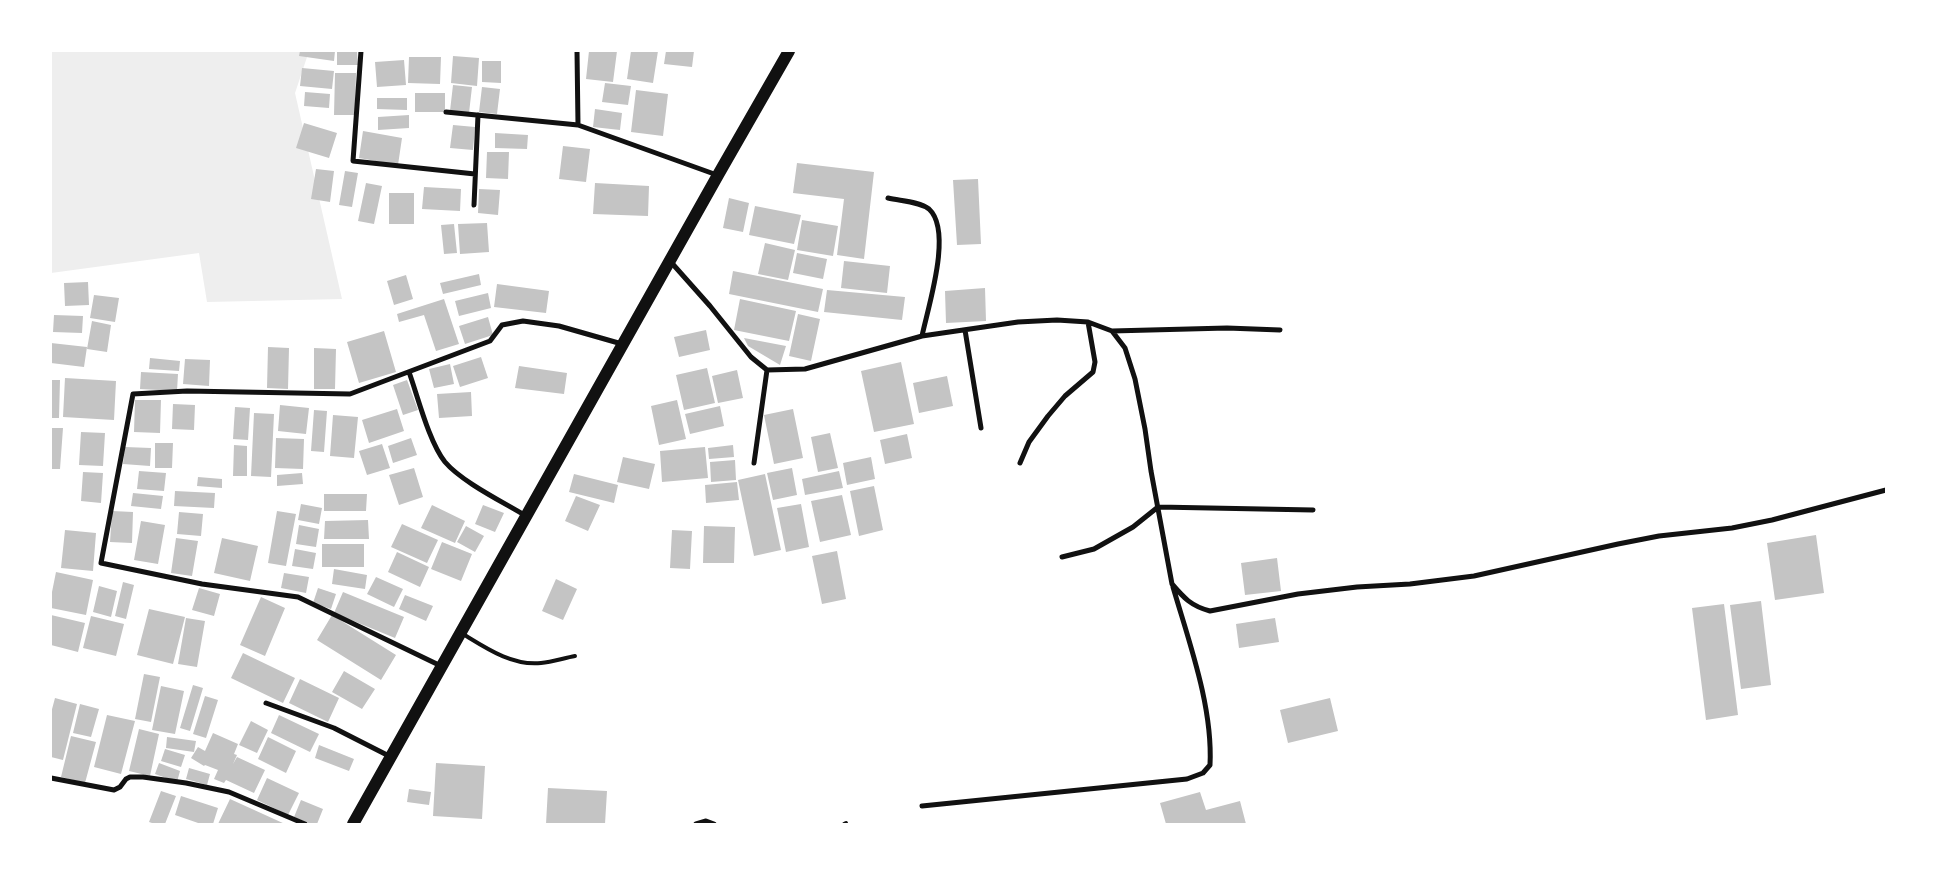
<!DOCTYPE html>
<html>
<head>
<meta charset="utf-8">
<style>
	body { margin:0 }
	#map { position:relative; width:1937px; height:875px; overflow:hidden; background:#fff; font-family:"PT Serif",serif }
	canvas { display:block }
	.frame { position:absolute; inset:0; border:52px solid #fff; pointer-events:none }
</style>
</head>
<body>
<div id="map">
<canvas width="1937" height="875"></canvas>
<div class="frame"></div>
</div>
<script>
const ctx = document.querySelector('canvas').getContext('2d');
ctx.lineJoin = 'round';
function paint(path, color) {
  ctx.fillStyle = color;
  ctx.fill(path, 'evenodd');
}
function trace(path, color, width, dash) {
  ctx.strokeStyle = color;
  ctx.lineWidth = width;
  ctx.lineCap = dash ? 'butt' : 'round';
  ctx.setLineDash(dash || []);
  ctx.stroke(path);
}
paint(new Path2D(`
	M51 51H309L295 93 342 299 207 302 199 253 51 273Z`), '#eee');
paint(new Path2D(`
	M300 51H335L334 61 299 56Z
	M337 51H357L358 65H337Z
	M589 51H617L613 82 586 79Z
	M631 51H658L653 83 627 79Z
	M666 51H694L692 67 664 64Z
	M453 56 479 58 477 86 451 83Z
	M409 57H441L440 84 408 83Z
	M404 60 406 85 377 87 375 62Z
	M482 61H501V83L482 82Z
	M302 68 334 71 332 89 300 86Z
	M335 73H356L355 115H334Z
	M605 83 631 86 628 105 602 102Z
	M453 85 472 87 469 113 450 111Z
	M482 87 500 89 497 114 479 112Z
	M636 90 668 94 663 136 631 132Z
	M305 92 330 94 329 108 304 106Z
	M415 93H445V112H415Z
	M377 98H407V110L377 109Z
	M595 109 622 113 620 130 593 127Z
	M409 115V128L378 130V117Z
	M304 123 337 133 329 158 296 148Z
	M453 125 475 127 473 150 450 148Z
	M363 131 402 138 398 165 359 158Z
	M495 133 528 135 527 149 495 148Z
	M563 146 590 149 586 182 559 179Z
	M487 152H509L508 179 486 178Z
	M797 163 874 172 864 259 837 255 844 199 793 193Z
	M316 169 334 171 330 202 311 199Z
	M345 171 358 173 352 207 339 205Z
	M978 179 981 244 957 245 953 180Z
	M366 183 382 186 374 224 358 221Z
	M595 183 649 186 648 216 593 214Z
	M424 187 461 189 460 211 422 209Z
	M479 189 500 190 498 215 478 213Z
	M389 193H414V224H389Z
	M729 198 749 203 743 232 723 228Z
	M755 206 801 215 794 244 749 235Z
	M802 220 838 226 833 256 797 250Z
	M487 223 489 252 460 254 458 224Z
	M454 224 457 253 444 254 441 225Z
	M765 243 795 250 788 280 758 274Z
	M797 253 827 259 823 279 793 273Z
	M844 261 890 266 887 293 841 288Z
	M733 271 823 289 818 312 729 294Z
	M479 274 481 285 443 294 440 283Z
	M406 275 413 299 394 305 387 281Z
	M88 282 89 305 65 306 64 283Z
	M497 284 549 291 546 313 494 307Z
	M985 288 986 321 946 323 945 291Z
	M827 290 905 297 902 320 824 312Z
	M488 293 491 308 459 316 455 301Z
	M94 295 119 298 115 322 90 318Z
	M444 299 459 344 436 351 424 315 399 322 397 314Z
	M740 299 796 311 789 341 734 330Z
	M798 314 820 319 811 361 789 356Z
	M54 315 83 316 82 333 53 332Z
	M488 317 493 335 465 344 459 326Z
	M92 321 111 325 107 352 87 349Z
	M706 330 710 350 679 357 674 337Z
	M384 331 396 372 359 383 347 342Z
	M744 338 786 346 780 365 748 346Z
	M51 343 87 347 84 367 51 363Z
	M268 347 289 348 288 389 267 388Z
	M314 348 336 349 335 389H314Z
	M481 357 488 378 460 387 453 366Z
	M150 358 180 361 179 371 149 369Z
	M185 359 210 360 209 386 183 384Z
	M901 362 914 424 874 432 861 371Z
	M450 364 454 384 434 388 429 369Z
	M519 366 567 373 564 394 515 388Z
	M707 368 715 403 684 410 676 375Z
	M737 370 743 398 718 403 712 376Z
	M141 372 178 374 177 391 140 389Z
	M947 376 953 406 919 413 913 383Z
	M65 378 116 381 114 420 63 417Z
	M51 380H60L59 418H51Z
	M407 380 418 410 403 415 393 385Z
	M471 392 472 416 439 418 437 394Z
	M135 400H161L160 433 134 432Z
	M677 400 686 439 659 445 651 406Z
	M173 404 195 405 194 430 172 429Z
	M280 405 309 408 306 434 278 431Z
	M720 406 724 426 690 434 685 414Z
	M235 407 250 408 248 440 233 439Z
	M397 409 404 431 369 443 362 420Z
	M793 409 803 458 774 464 764 415Z
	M314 410 327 411 324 452 311 451Z
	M254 413 274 414 271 477 251 476Z
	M333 415 358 417 354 458 330 456Z
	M51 428H63L60 469H51Z
	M81 432 105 433 103 466 79 465Z
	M830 433 838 468 818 472 811 437Z
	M907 434 912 458 885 464 880 440Z
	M276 438 304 439 303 469 275 468Z
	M411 438 417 455 393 463 388 446Z
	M155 443H173L172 468H155Z
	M382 444 390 468 367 475 359 451Z
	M234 445 247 446V476H233Z
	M733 445 734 457 709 459 708 448Z
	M125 447 151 448 150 466 123 464Z
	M705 447 708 478 662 482 660 451Z
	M623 457 655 464 649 489 617 482Z
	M871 457 875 479 847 485 843 463Z
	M735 460 736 480 711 482 710 462Z
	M414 468 423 497 399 505 389 475Z
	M792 468 797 495 773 500 767 473Z
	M139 471 166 473 164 491 137 489Z
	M839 471 843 488 805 495 802 479Z
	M83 472 103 473 101 503 81 501Z
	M302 473 303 484 277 486V475Z
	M574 474 618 485 614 503 569 492Z
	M765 474 781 550 754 556 738 480Z
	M198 477 222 479V488L197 486Z
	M737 482 739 500 706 503 705 485Z
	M874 486 883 530 859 536 850 491Z
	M175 491 215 493 214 508 174 506Z
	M133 493 163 496 161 509 131 506Z
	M324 494H367L366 511H324Z
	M842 495 851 535 820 542 811 501Z
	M576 496 600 505 588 531 565 521Z
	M301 504 322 508 319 524 298 520Z
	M801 504 809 547 786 552 777 508Z
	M432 505 465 521 455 543 421 528Z
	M483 505 504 513 495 532 475 524Z
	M112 511 133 512 132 543 110 542Z
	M277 511 296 514 286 566 268 563Z
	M179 512 203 514 201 536 177 534Z
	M368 520 369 539H324L325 521Z
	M141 521 165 525 158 564 134 560Z
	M402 524 438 540 427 563 391 547Z
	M299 525 319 529 316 547 296 544Z
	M466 526 484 536 475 552 457 542Z
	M704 526 735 527 734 563H703Z
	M65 530 96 533 93 571 61 568Z
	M672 530 692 531 690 569 670 568Z
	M1816 535 1824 593 1775 600 1767 543Z
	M176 538 198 541 192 576 171 573Z
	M222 538 258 546 250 581 214 573Z
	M442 542 472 554 461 581 431 569Z
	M322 544H364V567H322Z
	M295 549 316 553 313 569 292 566Z
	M837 551 846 599 822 604 812 556Z
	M397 552 429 567 420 587 388 572Z
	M1277 558 1281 591 1245 595 1241 563Z
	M334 569 367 575 365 589 332 584Z
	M56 572 93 580 86 615 51 608V597Z
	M284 573 309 577 306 593 281 588Z
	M376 577 403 589 394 607 367 594Z
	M556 579 577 589 563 620 542 611Z
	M123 582 134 585 126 619 115 616Z
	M99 586 117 591 111 617 93 612Z
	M199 588 220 594 214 616 192 610Z
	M318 588 336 594 331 609 313 603Z
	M343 592 404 617 395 638 334 613Z
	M405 595 433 606 426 621 399 609Z
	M261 597 285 608 265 656 240 645Z
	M1761 601 1771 685 1741 689 1730 605Z
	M1724 604 1738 715 1706 720 1692 608Z
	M149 609 185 617 173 664 137 655Z
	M51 615 85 623 78 652 51 645Z
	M332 615 396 655 381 680 317 640Z
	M91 616 124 624 116 656 83 648Z
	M186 618 205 621 197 667 178 664Z
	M1275 618 1279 642 1239 648 1236 624Z
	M243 653 295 678 283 703 231 678Z
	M344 671 375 689 362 709 332 692Z
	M144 674 160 677 151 722 135 719Z
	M300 679 339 698 328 722 289 703Z
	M193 685 203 688 190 731 180 728Z
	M161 686 184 691 175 734 152 730Z
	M205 696 218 700 206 738 193 734Z
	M55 698 77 704 63 760 51 757V713Z
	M1330 698 1338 731 1288 743 1280 710Z
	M80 704 99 709 91 737 73 733Z
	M107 715 135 721 121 774 94 767Z
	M279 715 319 734 310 752 271 733Z
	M251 721 268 730 257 753 239 745Z
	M139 729 159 734 150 776 129 771Z
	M213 733 238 744 234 754 237 755 233 764 237 757 265 770 254 793 226 780 224 783 214 779 218 770 205 765 204 766 191 758 198 747 205 751Z
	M71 736 96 742 85 783 61 777Z
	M167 737 196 741 194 752 166 748Z
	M268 737 296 751 286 773 258 759Z
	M319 745 354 759 349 771 315 758Z
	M165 749 185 755 181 767 161 761Z
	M159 763 180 771 177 782 155 774Z
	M436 763 485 766 482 819 433 816Z
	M189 768 210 774 207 785 186 779Z
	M267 778 299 793 288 815 257 800Z
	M548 788 607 791 605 824H546Z
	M409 789 431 792 429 805 407 802Z
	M161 791 176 796 165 824H155L149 822Z
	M1200 792 1206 810 1240 801 1246 824H1166L1160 803Z
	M181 796 218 808 213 824H201L175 815Z
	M230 799 285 824H218Z
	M301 800 323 809 317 824H311L294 817Z`), '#c4c4c4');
trace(new Path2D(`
	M463 634C486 648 512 666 541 663 552 662 564 658 575 656
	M844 824 846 823`), '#111', 4);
trace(new Path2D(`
	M361 51 353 161 475 174
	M577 51 578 125
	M446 112 578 125 717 175
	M888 198C900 201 919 201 929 209 953 231 928 307 922 336
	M474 205 478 115
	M670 261 710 306 751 357 767 370 805 369 922 336 1018 322 1057 320 1088 322 1112 331 1125 348 1135 379 1145 429 1151 471 1172 584C1184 598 1191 606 1210 611L1298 594 1357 587 1410 584 1474 576 1618 544 1659 536 1732 528 1772 520 1886 490
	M965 330 981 428
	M1112 331 1227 328 1280 330
	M409 372C418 397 429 442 445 462 462 482 503 502 526 516
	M754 463 767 370
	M1020 463 1029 442 1048 416 1065 396 1093 372 1095 362 1088 322
	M1062 557 1094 549 1133 527 1158 507 1313 510
	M441 666 298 597 202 584 101 563 133 394 187 391 350 394 490 341 502 325 523 321 559 326 622 344
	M266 703 334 728 391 757
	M51 778 114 790 120 787 126 779 130 777H143L186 783 229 792 305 824
	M922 806 1187 779 1203 773 1210 765C1213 707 1189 642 1173 587
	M696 824 706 821 714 824`), '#111', 5);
trace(new Path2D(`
	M353 824 718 175 789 51`), '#111', 12);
</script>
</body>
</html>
